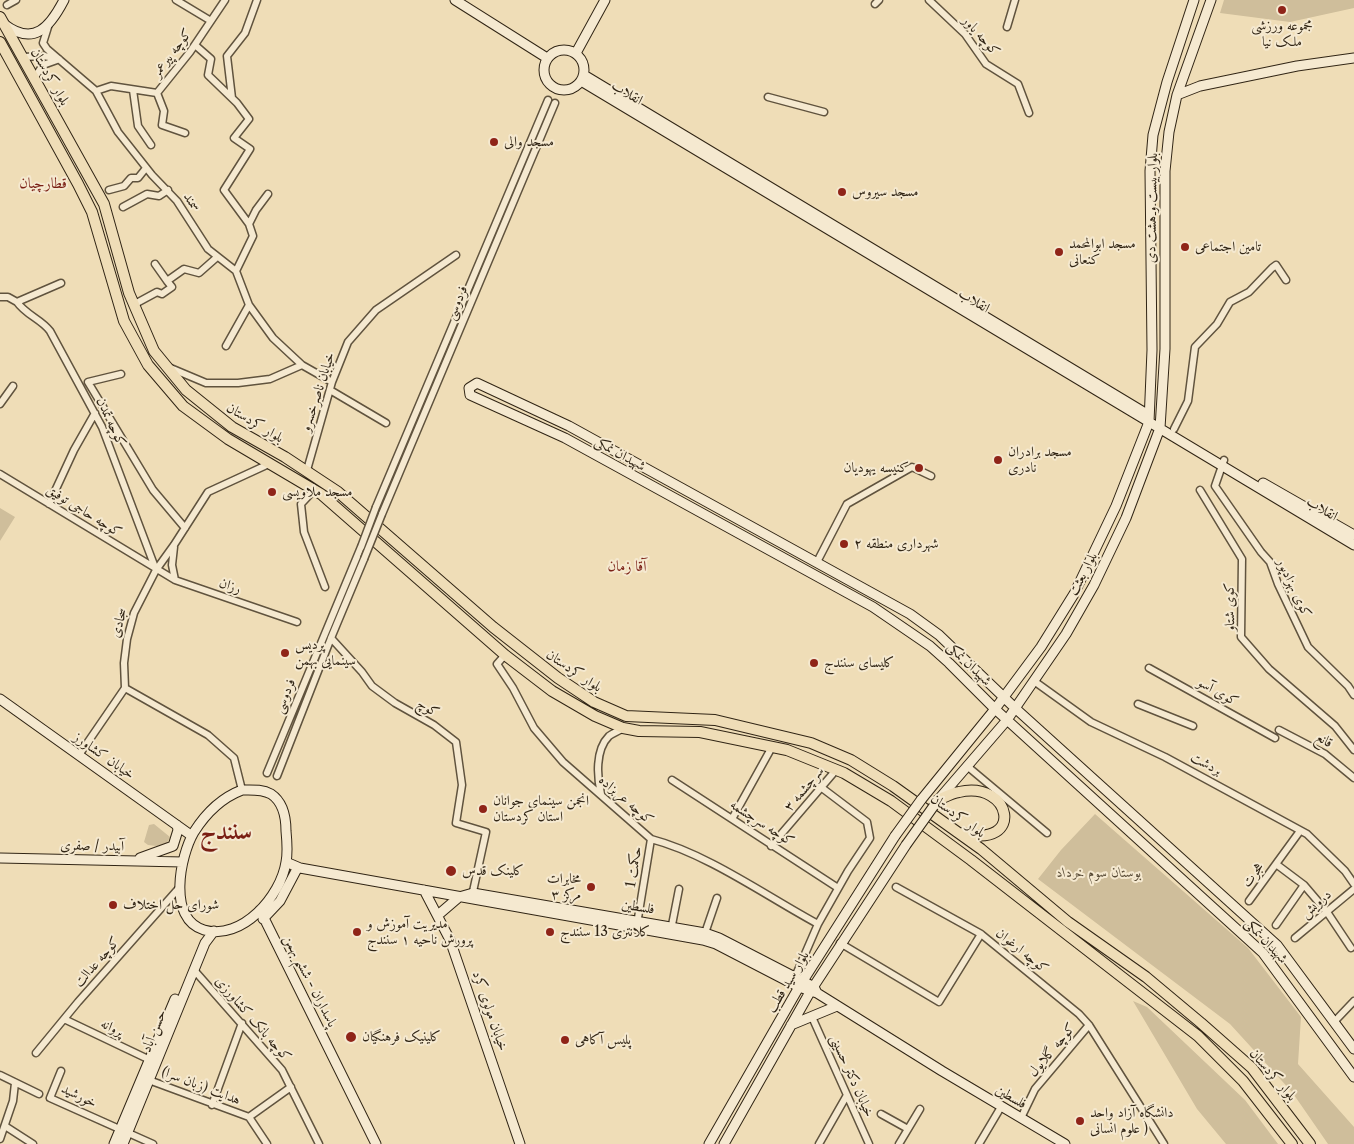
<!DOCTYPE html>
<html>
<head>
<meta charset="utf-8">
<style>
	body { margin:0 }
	canvas { display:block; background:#efddb7 }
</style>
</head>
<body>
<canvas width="1354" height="1144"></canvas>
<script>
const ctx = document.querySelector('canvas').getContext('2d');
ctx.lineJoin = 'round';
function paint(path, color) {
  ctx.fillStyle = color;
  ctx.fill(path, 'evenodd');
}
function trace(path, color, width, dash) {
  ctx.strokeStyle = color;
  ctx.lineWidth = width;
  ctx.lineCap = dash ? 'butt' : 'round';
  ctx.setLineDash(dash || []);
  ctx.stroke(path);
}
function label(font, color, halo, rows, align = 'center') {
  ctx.font = font + ' "Libre Caslon Text",Amiri,serif';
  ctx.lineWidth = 4;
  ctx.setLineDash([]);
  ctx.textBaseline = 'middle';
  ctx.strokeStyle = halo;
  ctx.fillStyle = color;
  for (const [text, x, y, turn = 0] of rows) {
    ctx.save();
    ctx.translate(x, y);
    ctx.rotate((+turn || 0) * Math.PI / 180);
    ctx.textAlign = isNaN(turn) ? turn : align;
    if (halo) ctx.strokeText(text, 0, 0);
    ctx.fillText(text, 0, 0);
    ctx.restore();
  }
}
paint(new Path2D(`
	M1224 0H1354V8L1290 22 1220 13Z
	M0 508 15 517 0 541Z
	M1095 814 1248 948 1301 1017 1298 1064 1354 1127V1144H1328L1292 1092 1230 1024 1038 879 1061 850Z
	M154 824 170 837 165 847 148 845 144 842 149 825Z
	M1133 1001 1147 1007 1245 1100 1278 1144H1226L1197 1109Z`), '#cfbe9b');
const street = new Path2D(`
	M176 0 211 21
	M929 0 965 34 986 64 1018 84 1029 113
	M875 4 879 0
	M7 5 16 0
	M48 27 43 43 47 49 96 91 118 132 152 175 177 201 208 249 236 271 249 305 273 338 302 365 332 382
	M1007 27 1015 0
	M195 45 211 59 208 75 237 103 249 119 234 138 250 149 224 190 249 224
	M23 57 44 56 59 59
	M35 77 43 65 57 60
	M133 90 138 126 151 145
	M96 91 111 86 157 93 190 52 225 0
	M157 93 164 111 162 125 185 133
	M768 97 824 112
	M232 98 227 56 245 33 257 0
	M109 190 124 186 131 178H138L146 168
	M123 207 147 194 159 196 168 190
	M155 264 167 281
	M236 271 253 236 249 224 256 210 268 194
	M0 297H8L17 302 61 283
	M17 302C26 315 41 319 50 331L102 427 156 570
	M133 305 157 292 162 294 172 287 167 281 184 269 199 273 216 258
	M226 346 249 305
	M168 367 206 383H238L270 379 302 365
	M121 374 88 382 153 490 185 528
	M330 390 386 423
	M0 404 13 386
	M1174 429 1188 401 1195 347 1217 324 1230 302 1249 292 1272 268 1276 265 1286 280
	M1224 460 1215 486 1261 552 1270 562 1278 584 1308 647 1348 686 1354 695
	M307 470 332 382 348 342 376 310 456 255
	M0 474 175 580 297 622
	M315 489 301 504 304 532 325 587
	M1200 490 1242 559 1241 637 1269 669 1335 726 1354 750
	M49 504 74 450 95 413
	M376 507 548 100
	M382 514 555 103
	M174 547 172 565 175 580
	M817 562 847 504 912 467 931 476
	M331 638 362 672 372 686 395 703 434 725 456 742 462 785 456 823 486 832 472 896
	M505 655 497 664 513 688 534 728 563 762 651 839C708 854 766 896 818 924
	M1149 668 1275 738
	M1034 681 1091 722 1165 757 1307 834 1345 871 1354 884
	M125 688 124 663 127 639 134 613 156 570 174 545 208 492 271 463
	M125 688 208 735 234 758 242 790
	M1138 704 1193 726
	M1279 730 1325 754 1354 778
	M79 755 125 688
	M967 766 1047 833
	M267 773 361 547
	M277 776 331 638 364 559
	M672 780 838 888
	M601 794C597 777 595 750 609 736 613 733 619 731 623 728
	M732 819 772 747
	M771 846 836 770
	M1276 864 1304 885 1327 912 1351 948
	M896 887 981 934
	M1249 901 1300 831
	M637 924 651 839
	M1276 925 1304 885
	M671 930 679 889
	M704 936 717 898
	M1295 938 1354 889
	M840 943 939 1002 981 934 1079 1014 1089 1025 1164 1144
	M194 970 282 1070 319 1144
	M795 977 818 924 848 871 870 838 867 822 822 788
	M812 1017 869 1144
	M64 1019 150 1060
	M1334 1022 1354 1001
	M36 1053 78 1002 179 888
	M61 1071 50 1098 153 1144
	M0 1075 39 1094
	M146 1079 249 1117 267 1144
	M212 1105 242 1023
	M881 1114 908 1129
	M249 1117 291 1087
	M1021 1118 1035 1089 1089 1025
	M5 1126 33 1144
	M0 1139 13 1101 15 1083
	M819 1144 847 1095
	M899 1144 920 1109
	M979 1144 1001 1107`);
const secondary = new Path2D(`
	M455 0 547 58
	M4 24C34 47 50 27 64 0
	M544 70a20 20 0 1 1 40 0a20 20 0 1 1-40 0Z
	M576 53 605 0
	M584 75 1147 414
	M581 81 1354 545
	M1177 95 1200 86 1297 66 1354 58
	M1263 483 1354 535
	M0 699 192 836
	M242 790C252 790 262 789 271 794 283 802 286 818 286 831 287 841 288 852 286 862 281 896 242 941 204 930 167 919 180 856 194 832 206 813 221 798 242 790Z
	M921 800 995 709 1041 647 1074 594 1116 506 1149 422 1152 350 1150 171 1153 135 1167 82 1194 0
	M938 800 1007 720 1066 634 1094 585 1126 518 1160 428 1165 349V171L1169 132 1177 95 1211 0
	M0 858 183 862
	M140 858 173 846 178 830 177 825
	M286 862 300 868 703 940 716 944 799 987 817 993 942 1071 1065 1144
	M424 890 450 940 520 1144
	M260 910 376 1144
	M438 915 459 897 473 893 705 933 719 938 814 987 817 993
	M263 919 280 901 298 867
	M791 1025 837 1006
	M1354 1049 1277 945 1015 708 939 635 910 614 569 426 477 383 469 388 470 395 565 438 873 607 930 646 949 663 995 709 1263 953 1354 1077
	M114 1144 175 999
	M123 1144 205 943 214 931
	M709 1144 799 987 895 836
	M724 1144 810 992 906 845`);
const primary = new Path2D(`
	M0 17 104 204 129 293 154 351 186 390 232 427 285 457 338 492 493 627 558 678 594 702 626 716 715 720 811 743 851 760 893 786 981 849 1068 922 1146 977 1201 1023 1252 1068 1310 1144
	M0 42 78 184 92 212 124 321 148 365 183 406 228 439 321 494 505 655 552 691 595 716 623 728 639 731 700 732 787 750 844 773 891 801 971 860 1198 1036 1243 1081 1292 1144
	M938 800C945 797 952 793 959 792 1012 780 1025 849 963 833`);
trace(street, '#60533e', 9);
trace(secondary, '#312515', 11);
trace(primary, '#312515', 12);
trace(street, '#f5e9d0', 6);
trace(secondary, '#f5e9d0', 9);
trace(primary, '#efddb7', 10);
const streetBridge = new Path2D(`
	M361 547 376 507
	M364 559 382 514`);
const secondaryBridge = new Path2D(`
	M895 836 921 800
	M906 845 938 800`);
trace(streetBridge, '#60533e', 9, []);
trace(secondaryBridge, '#312515', 11, []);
trace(streetBridge, '#f5e9d0', 6);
trace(secondaryBridge, '#f5e9d0', 9);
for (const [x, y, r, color] of [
	[1282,10,5,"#8f2418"],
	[494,142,5,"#8f2418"],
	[842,192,5,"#8f2418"],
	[1185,247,5,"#8f2418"],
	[1059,252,5,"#8f2418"],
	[998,460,5,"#8f2418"],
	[919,468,5,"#8f2418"],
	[272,492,5,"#8f2418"],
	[844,544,5,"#8f2418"],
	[285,653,5,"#8f2418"],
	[814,663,5,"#8f2418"],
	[483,809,5,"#8f2418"],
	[451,871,6,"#8f2418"],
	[591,887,5,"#8f2418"],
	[113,905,5,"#8f2418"],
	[357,932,5,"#8f2418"],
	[550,932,5,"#8f2418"],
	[351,1037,6,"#8f2418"],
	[565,1040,5,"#8f2418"],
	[1080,1121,5,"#8f2418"]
]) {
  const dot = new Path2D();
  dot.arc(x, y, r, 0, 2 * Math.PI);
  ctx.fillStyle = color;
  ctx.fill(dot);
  trace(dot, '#f5e9d0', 2);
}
label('14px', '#312515', '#f5e9d0', [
	["مجموعه ورزشی",1282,26,"center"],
	["ملک نیا",1282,42,"center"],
	["مسجد والی",504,142],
	["مسجد سیروس",852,192],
	["مسجد ابوالمحمد",1069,244],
	["کنعانی",1069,260],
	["تامین اجتماعی",1195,247],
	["مسجد برادران",1008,452],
	["نادری",1008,468],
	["کنیسه یهودیان",909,468,"right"],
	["مسجد ملاویسی",282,492],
	["شهرداری منطقه ۲",854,544],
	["پردیس",295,645],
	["سینمایی بهمن",295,661],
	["کلیسای سنندج",824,663],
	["انجمن سینمای جوانان",493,801],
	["استان کردستان",493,817],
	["کلینک قدس",462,871],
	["مخابرات",581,879,"right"],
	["مرکز ۳",581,895,"right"],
	["شورای حل اختلاف",123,905],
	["مدیریت آموزش و",367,924],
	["پرورش ناحیه ۱ سنندج",367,940],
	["کلانتری 13 سنندج",560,932],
	["کلینیک فرهنگیان",362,1037],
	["پلیس آکاهی",575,1040],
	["دانشگاه آزاد واحد",1090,1113],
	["علوم انسانی )",1090,1129]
], 'left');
label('14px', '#312515', '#f5e9d0', [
	["کوچه یاور",981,36,48],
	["کوچه پیرعمر",172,53,-53],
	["بلوار کردستان",50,77,60],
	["انقلاب",627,93,31],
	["سمند",192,202,56],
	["بلوار بیست و هشت دی",1152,208,-89],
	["انقلاب",974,301,31],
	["فردوسی",457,303,-67],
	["خیابان ناصرخسرو",318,392,-72],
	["کوچه تمدن",111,422,65],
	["بلوار کردستان",255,423,31],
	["شهیدان نمکی",620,454,29],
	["انقلاب",1322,509,31],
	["کوچه حاجی توفیق",84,511,32],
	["بلوار بعثت",1083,574,-62],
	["رزان",230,586,19],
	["کوی بهزادپور",1294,588,65],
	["کوی شتاو",1230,607,-91],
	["سجادی",119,623,-74],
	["شهیدان نمکی",969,664,44],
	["بلوار کردستان",574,671,34],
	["کوی آسو",1218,692,29],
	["فردوسی",285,696,-68],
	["کوچ",428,708,30],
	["قانع",1324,740,30],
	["خیابان کشاورز",104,756,35],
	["بردشت",1206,764,28],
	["سرچشمه ۳",804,789,-50],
	["کوچه عربزاده",626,800,41],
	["بلوار کردستان",958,816,36],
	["کوچه سرچشمه",762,823,33],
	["آبیدر / صفری",92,846,1],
	["حکمت 1",634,867,-81],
	["هجرت",1253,875,-54],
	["درویش",1316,904,-40],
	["فلسطین",638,907,9],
	["شهیدان نمکی",1266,941,47],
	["کوچه ارغوان",1022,951,39],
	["کوچه عدالت",97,962,-49],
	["پاسداران - ششم بهمن",310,981,63],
	["بلوار سید قطب",788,982,-59],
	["خیابان مولوی کرد",490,1011,71],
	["کوچه بانک کشاورزی",253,1019,49],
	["پروانه",112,1028,26],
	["حسن آباد",154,1031,-68],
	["کوچه گلایول",1052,1050,-50],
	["بلوار کردستان",1273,1075,49],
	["خیابان دکتر حسینی",852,1076,66],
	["هدایت (زبان سرا)",201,1086,21],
	["خورشید",79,1096,26],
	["فلسطین",1011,1097,30]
]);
label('italic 14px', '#584b36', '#f5e9d0', [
	["بوستان سوم خرداد",1099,873]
]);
label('15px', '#7a1f14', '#f5e9d0', [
	["قطارچیان",43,184],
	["آقا زمان",627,567]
]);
label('bold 24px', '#7a1f14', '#f5e9d0', [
	["سنندج",226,832]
]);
</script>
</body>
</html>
